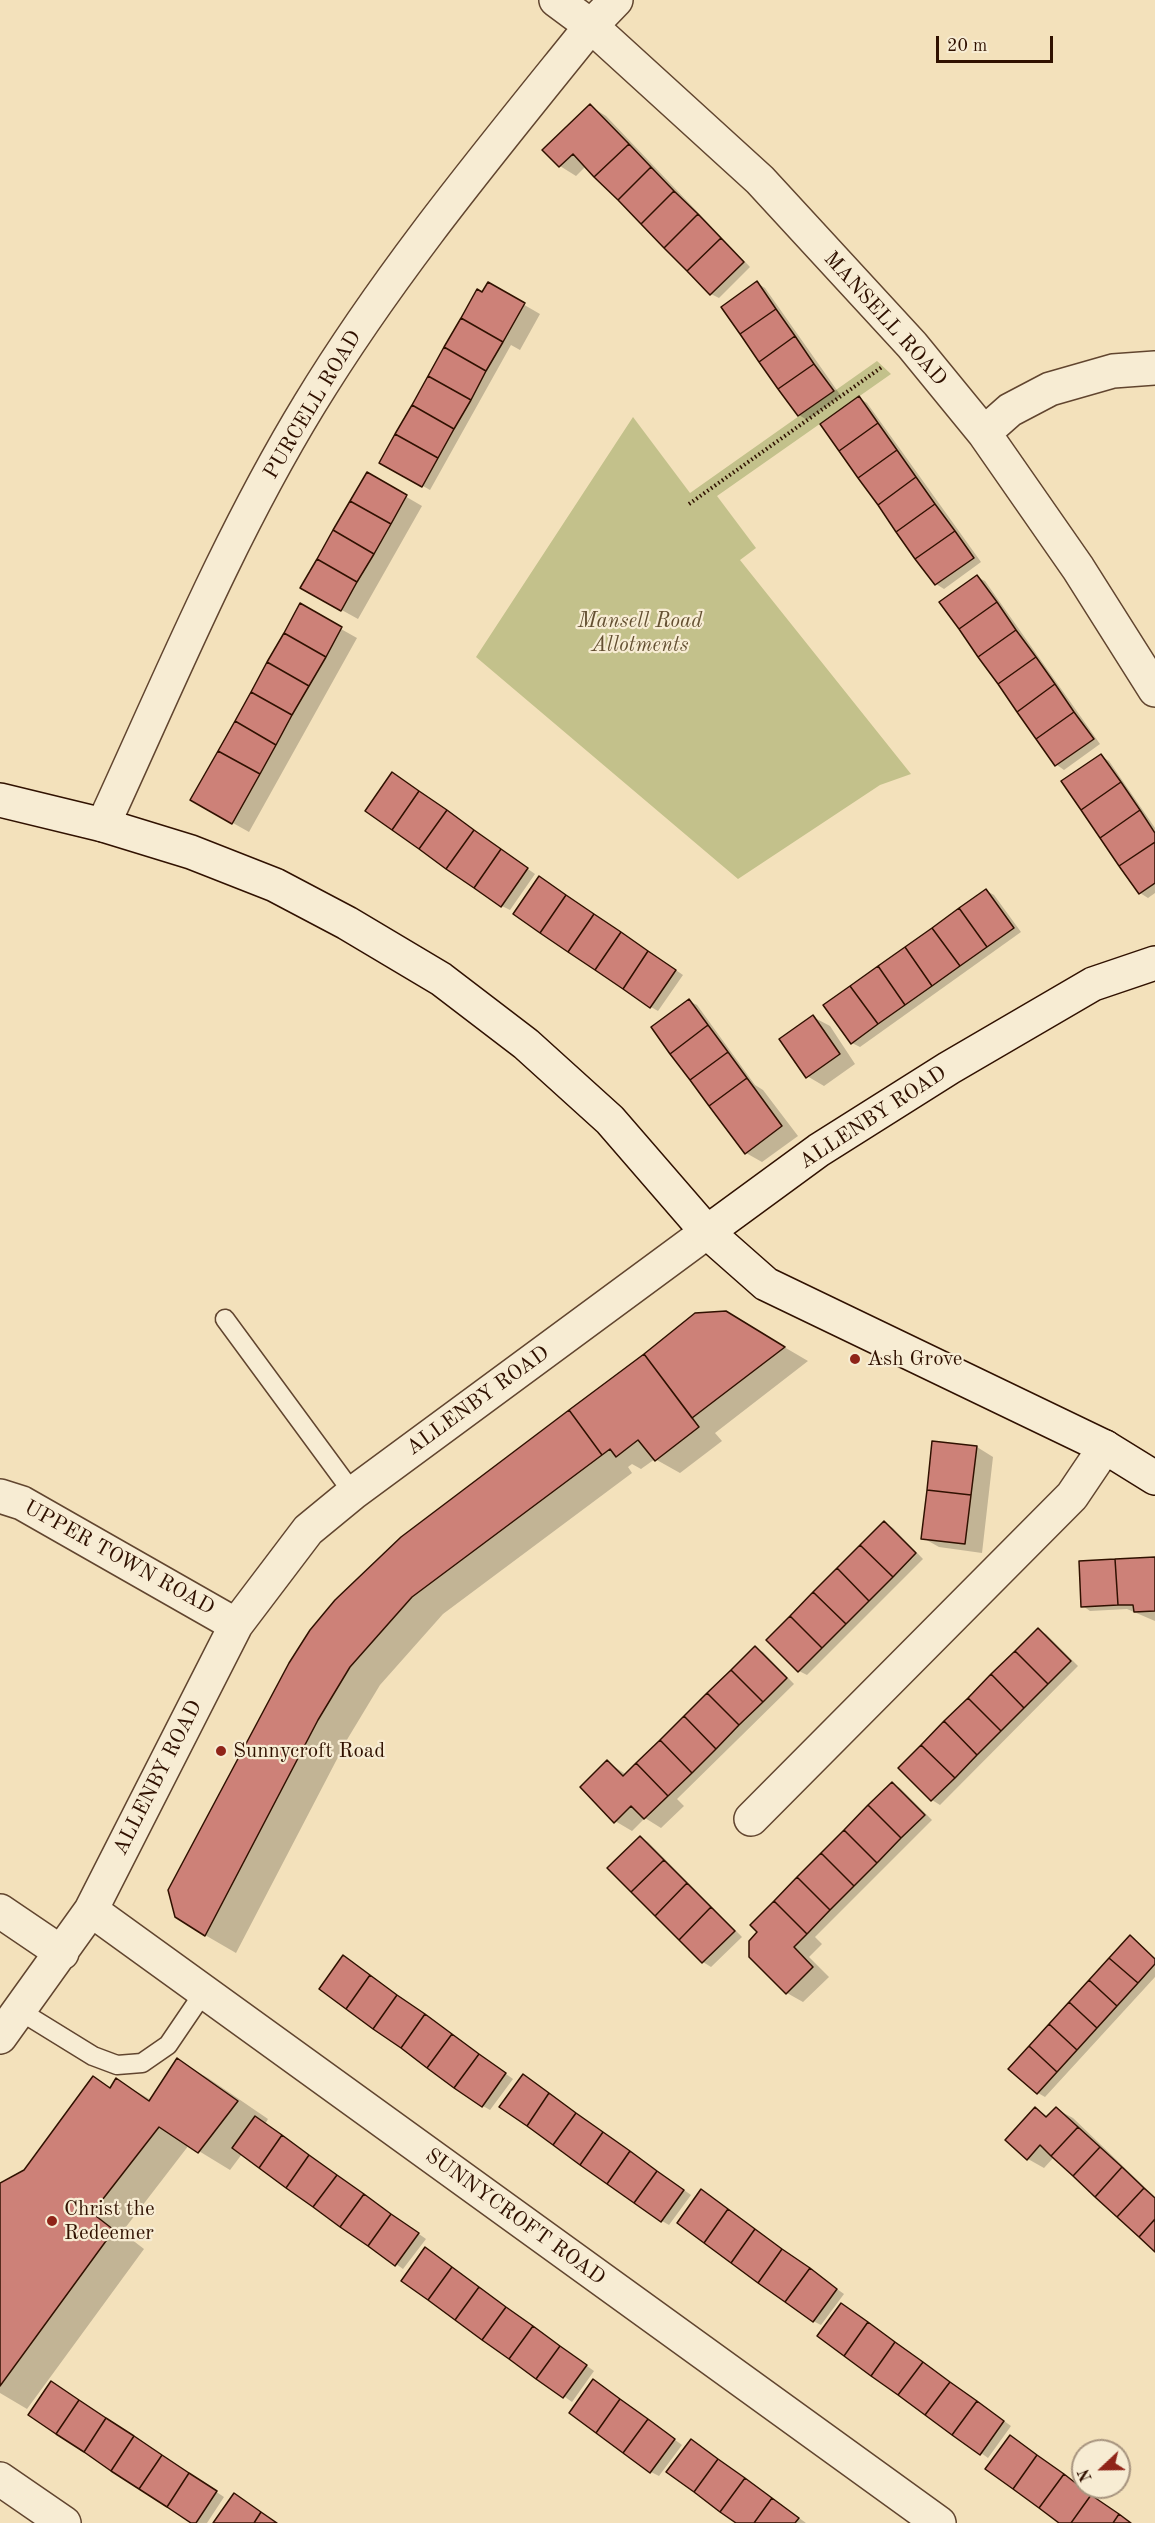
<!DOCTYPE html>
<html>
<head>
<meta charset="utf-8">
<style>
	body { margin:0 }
	#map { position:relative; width:1155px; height:2523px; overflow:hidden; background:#f3e1bb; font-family:"Old Standard TT",serif }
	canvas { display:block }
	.north { position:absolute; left:1071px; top:2439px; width:60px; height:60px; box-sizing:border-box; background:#f7ecd3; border:2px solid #a7947f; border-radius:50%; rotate:248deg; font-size:16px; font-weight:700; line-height:24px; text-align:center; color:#301100 }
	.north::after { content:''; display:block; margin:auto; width:21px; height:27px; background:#8f2418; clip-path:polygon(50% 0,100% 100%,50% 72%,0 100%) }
	.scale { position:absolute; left:936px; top:36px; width:117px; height:27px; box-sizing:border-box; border:3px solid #301100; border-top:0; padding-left:8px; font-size:18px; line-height:21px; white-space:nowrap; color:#301100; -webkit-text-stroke:4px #f7ecd3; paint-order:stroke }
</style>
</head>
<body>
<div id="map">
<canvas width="1155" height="2523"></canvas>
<div class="north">N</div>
<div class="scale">20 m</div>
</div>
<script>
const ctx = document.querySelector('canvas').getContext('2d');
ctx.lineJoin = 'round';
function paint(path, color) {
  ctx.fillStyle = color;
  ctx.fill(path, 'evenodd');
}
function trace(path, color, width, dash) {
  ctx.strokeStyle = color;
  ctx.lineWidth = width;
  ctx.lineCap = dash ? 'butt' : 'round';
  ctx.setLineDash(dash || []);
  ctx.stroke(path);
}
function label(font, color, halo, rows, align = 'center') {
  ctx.font = font + ' "Old Standard TT",serif';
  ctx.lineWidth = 4.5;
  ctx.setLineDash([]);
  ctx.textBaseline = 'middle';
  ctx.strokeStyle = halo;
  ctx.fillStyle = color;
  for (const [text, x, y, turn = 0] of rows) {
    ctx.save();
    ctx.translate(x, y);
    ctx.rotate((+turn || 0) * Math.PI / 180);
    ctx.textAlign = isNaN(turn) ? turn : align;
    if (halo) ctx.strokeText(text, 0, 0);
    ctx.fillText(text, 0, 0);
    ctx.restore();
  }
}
paint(new Path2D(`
	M877 361 891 374 717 496 756 548 740 560 911 774 880 785 738 879 476 657 633 417 690 493Z`), '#c3c18b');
paint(new Path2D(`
	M590 106 606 116 750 267 719 298 711 294 586 166 576 176 560 166Z
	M757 283 765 288 841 396 807 420 799 415Z
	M488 284 540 314 520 350 511 345 430 490 381 462Z
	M859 398 867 403 981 562 944 589 936 584Z
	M367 474 422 506 358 619 302 588Z
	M977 577 985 581 1100 744 1064 770 1057 765 941 602Z
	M300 606 357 638 249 832 192 800Z
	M1101 756 1109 761 1155 828V893L1148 898 1140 893Z
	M400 778 535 874 510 910 502 906Z
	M547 882 683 975 658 1011 651 1007Z
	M987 891 994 895 1021 932 860 1047 852 1043Z
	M689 1001 697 1005 755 1085 763 1090 798 1136 762 1162 746 1153Z
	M813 1017 830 1026 855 1064 824 1086 807 1076Z
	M750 1327 808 1361 715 1433 722 1441 680 1473 655 1459 641 1469 632 1464 628 1467 632 1473 443 1614 380 1685 348 1738 236 1953 205 1935 290 1663Z
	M934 1442 977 1447 993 1457 982 1553 939 1547 923 1538Z
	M885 1523 893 1528 923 1559 807 1675 799 1671Z
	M1155 1558V1621L1127 1609 1090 1611 1083 1606Z
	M1038 1630 1046 1634 1078 1666 940 1805 932 1800 900 1768Z
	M755 1648 763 1652 794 1684 677 1799 684 1806 661 1828 645 1818 632 1831 615 1821 607 1762 627 1775Z
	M892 1784 900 1788 932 1820 815 1937 822 1944 809 1957 829 1977 803 2002 787 1993 750 1957Z
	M640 1837 648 1842 742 1937 711 1967 703 1962 609 1868Z
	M1130 1937 1155 1958V1977L1045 2097 1038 2093Z
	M352 1962 513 2079 490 2110 483 2106Z
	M177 2060 208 2078 268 2119 265 2124 426 2239 403 2269 242 2154 230 2170 189 2145 122 2232 144 2249 27 2409 0 2393V2186L26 2172 93 2078 112 2089 117 2080 151 2100Z
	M531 2081 691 2195 669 2225 662 2221Z
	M1035 2109 1049 2117 1056 2109 1073 2118 1155 2197V2250L1054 2157 1044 2168 1028 2159Z
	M709 2196 844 2294 821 2325 813 2321Z
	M433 2254 594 2371 572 2402 403 2280Z
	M849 2309 1011 2426 988 2458 981 2453Z
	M601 2386 682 2445 659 2476 651 2472Z
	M59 2388 224 2497 207 2523H194Z
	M699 2445 806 2523H739Z`), '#0003');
const building = new Path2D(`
	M590 104 629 144 594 177 573 154 559 167 542 150Z
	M629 144 651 167 618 200 594 177Z
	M651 167 674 191 641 224 618 200Z
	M674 191 698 214 664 248 641 224Z
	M698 214 721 238 687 271 664 248Z
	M721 238 744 262 710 295 687 271Z
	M757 281 776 309 740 334 721 307Z
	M488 282 525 303 503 342 461 318 477 289 482 292Z
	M776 309 795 336 759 362 740 334Z
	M461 318 503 342 486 371 444 347Z
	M795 336 814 364 778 389 759 362Z
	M444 347 486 371 471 400 428 376Z
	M814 364 834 391 798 416 778 389Z
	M428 376 471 400 454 429 412 405Z
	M859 396 878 423 839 451 820 424Z
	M412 405 454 429 438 458 395 434Z
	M878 423 897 450 858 478 839 451Z
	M395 434 438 458 422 487 379 463Z
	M897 450 916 477 878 505 858 478Z
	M367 472 407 495 391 524 350 501Z
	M916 477 935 504 896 532 878 505Z
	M350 501 391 524 374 554 333 530Z
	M935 504 955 531 915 559 896 532Z
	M333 530 374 554 357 582 317 559Z
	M955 531 974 558 935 585 915 559Z
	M317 559 357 582 341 611 300 588Z
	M977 575 997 602 959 629 939 602Z
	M997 602 1016 630 978 657 959 629Z
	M300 603 342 627 326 657 284 633Z
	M1016 630 1036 657 998 684 978 657Z
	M284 633 326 657 309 686 267 662Z
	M1036 657 1055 684 1017 712 998 684Z
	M267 662 309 686 292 715 251 692Z
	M1055 684 1074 712 1036 739 1017 712Z
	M251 692 292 715 276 745 235 721Z
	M1074 712 1094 739 1055 766 1036 739Z
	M235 721 276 745 260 774 218 751Z
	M218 751 260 774 232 824 190 800Z
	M1101 754 1121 782 1081 810 1061 781Z
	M392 772 419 791 392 830 365 811Z
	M1121 782 1140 810 1100 838 1081 810Z
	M419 791 447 810 419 849 392 830Z
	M447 810 474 830 446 869 419 849Z
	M1140 810 1155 833V842L1119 866 1100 838Z
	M474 830 501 849 474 888 446 869Z
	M1155 842V883L1139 894 1119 866Z
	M501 849 528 868 501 907 474 888Z
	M539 876 566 895 540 933 513 914Z
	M986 889 1014 928 987 947 959 908Z
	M566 895 594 914 568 952 540 933Z
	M959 908 987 947 960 966 932 928Z
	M594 914 621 932 595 970 568 952Z
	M932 928 960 966 932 986 905 947Z
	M621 932 648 951 623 989 595 970Z
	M905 947 932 986 905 1005 878 966Z
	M648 951 676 970 650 1008 623 989Z
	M878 966 905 1005 878 1024 850 986Z
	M850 986 878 1024 851 1044 823 1005Z
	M689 999 708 1025 670 1054 651 1027Z
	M813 1015 840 1054 806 1078 779 1039Z
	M708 1025 728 1052 690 1080 670 1054Z
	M728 1052 747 1078 709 1106 690 1080Z
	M747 1078 782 1126 745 1154 709 1106Z
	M726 1311 785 1347 692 1418 644 1354 695 1313Z
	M644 1354 699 1427 655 1461 638 1440 616 1457 610 1449 602 1455 569 1410Z
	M569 1410 602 1455 412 1597 350 1667 318 1720 205 1936 175 1917 168 1890 289 1663 310 1630 335 1600 401 1537Z
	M932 1441 977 1446 971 1495 927 1490Z
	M927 1490 971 1495 965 1544 921 1539Z
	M884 1521 916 1553 893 1577 860 1545Z
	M860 1545 893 1577 869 1601 837 1568Z
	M1155 1557V1611L1134 1612 1133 1605H1118L1115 1559Z
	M1115 1559 1118 1605 1081 1607 1079 1561Z
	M837 1568 869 1601 846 1624 813 1592Z
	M813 1592 846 1624 822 1648 790 1616Z
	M790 1616 822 1648 798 1672 766 1640Z
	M1038 1628 1071 1661 1048 1684 1015 1651Z
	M755 1646 787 1678 763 1702 731 1670Z
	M1015 1651 1048 1684 1024 1708 991 1674Z
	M731 1670 763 1702 739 1725 707 1693Z
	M991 1674 1024 1708 1001 1731 968 1698Z
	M707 1693 739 1725 716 1749 684 1716Z
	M968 1698 1001 1731 977 1755 944 1721Z
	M684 1716 716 1749 692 1773 660 1740Z
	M944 1721 977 1755 955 1778 921 1745Z
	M660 1740 692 1773 668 1796 636 1763Z
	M921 1745 955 1778 931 1801 898 1768Z
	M607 1760 623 1776 636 1763 668 1796 644 1819 631 1806 614 1823 580 1787Z
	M892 1782 925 1815 901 1838 868 1805Z
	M868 1805 901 1838 877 1863 844 1830Z
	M844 1830 877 1863 854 1886 821 1853Z
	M640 1836 664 1860 631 1892 607 1868Z
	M821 1853 854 1886 830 1910 797 1877Z
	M664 1860 687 1883 655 1916 631 1892Z
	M797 1877 830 1910 807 1934 774 1901Z
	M687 1883 711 1907 679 1940 655 1916Z
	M774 1901 807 1934 794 1947 813 1967 786 1994 749 1957V1941L757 1932 750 1925Z
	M711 1907 735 1931 702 1963 679 1940Z
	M1130 1935 1155 1959V1964L1138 1983 1109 1958Z
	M343 1955 370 1975 346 2009 319 1989Z
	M1109 1958 1138 1983 1117 2006 1089 1980Z
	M370 1975 397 1995 373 2029 346 2009Z
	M1089 1980 1117 2006 1097 2028 1069 2002Z
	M397 1995 425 2014 401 2048 373 2029Z
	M1069 2002 1097 2028 1077 2050 1049 2024Z
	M425 2014 452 2034 427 2068 401 2048Z
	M1049 2024 1077 2050 1057 2072 1029 2046Z
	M452 2034 479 2054 454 2088 427 2068Z
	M1029 2046 1057 2072 1037 2094 1008 2069Z
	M479 2054 506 2073 482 2107 454 2088Z
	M177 2058 238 2101 198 2153 159 2127 92 2213 114 2230 0 2386V2183L24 2170 93 2076 110 2088 116 2078 149 2101Z
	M523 2074 549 2093 527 2126 499 2107Z
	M549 2093 576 2113 553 2145 527 2126Z
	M1035 2107 1046 2117 1056 2107 1078 2127 1051 2156 1040 2145 1027 2160 1005 2140Z
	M576 2113 603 2132 580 2165 553 2145Z
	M255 2116 282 2135 259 2168 232 2148Z
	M1078 2127 1100 2147 1073 2176 1051 2156Z
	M603 2132 630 2151 607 2184 580 2165Z
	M282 2135 309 2155 286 2188 259 2168Z
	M1100 2147 1122 2167 1095 2197 1073 2176Z
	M630 2151 657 2171 634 2203 607 2184Z
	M309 2155 337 2175 313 2207 286 2188Z
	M1122 2167 1144 2188 1117 2217 1095 2197Z
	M657 2171 684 2190 661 2222 634 2203Z
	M337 2175 364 2194 340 2227 313 2207Z
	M1144 2188 1155 2198V2219L1139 2237 1117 2217Z
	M701 2189 728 2209 704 2243 677 2223Z
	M364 2194 391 2214 368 2246 340 2227Z
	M728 2209 755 2229 731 2263 704 2243Z
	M391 2214 419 2233 395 2266 368 2246Z
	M1155 2219V2252L1139 2237Z
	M755 2229 782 2249 758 2283 731 2263Z
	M425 2247 452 2267 428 2300 401 2281Z
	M782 2249 810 2268 785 2302 758 2283Z
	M452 2267 479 2287 455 2320 428 2300Z
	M810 2268 837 2289 813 2322 785 2302Z
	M479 2287 506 2307 482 2340 455 2320Z
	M841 2303 868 2322 844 2356 817 2336Z
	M506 2307 533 2326 509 2359 482 2340Z
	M868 2322 895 2342 871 2376 844 2356Z
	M533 2326 560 2346 536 2379 509 2359Z
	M895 2342 923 2362 898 2395 871 2376Z
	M560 2346 587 2365 563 2398 536 2379Z
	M923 2362 950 2382 925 2415 898 2395Z
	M593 2379 620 2399 596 2433 569 2413Z
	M51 2381 79 2400 56 2434 28 2415Z
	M950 2382 977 2401 952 2435 925 2415Z
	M620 2399 648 2419 623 2453 596 2433Z
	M79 2400 106 2418 84 2452 56 2434Z
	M977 2401 1004 2421 980 2455 952 2435Z
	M106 2418 134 2436 111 2471 84 2452Z
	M648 2419 675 2439 650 2473 623 2453Z
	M1010 2435 1037 2455 1013 2489 985 2469Z
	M134 2436 162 2455 139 2489 111 2471Z
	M691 2439 718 2459 694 2492 666 2472Z
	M162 2455 189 2473 167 2507 139 2489Z
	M1037 2455 1064 2474 1039 2508 1013 2489Z
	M718 2459 745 2478 720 2512 694 2492Z
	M189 2473 217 2491 196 2523H191L167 2507Z
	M1064 2474 1091 2495 1071 2523H1059L1039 2508Z
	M745 2478 772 2498 754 2523H736L720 2512Z
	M234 2493 261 2512 254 2523H213Z
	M1091 2495 1119 2514 1113 2523H1071Z
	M772 2498 799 2518 795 2523H754Z
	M261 2512 277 2523H254Z
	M1119 2514 1131 2523H1113Z`);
paint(building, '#cd8178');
trace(building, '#301100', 1.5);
const lane = new Path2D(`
	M225 1319 353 1493
	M20 2011 93 2056 117 2065 142 2063 168 2045 204 1992`);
const street = new Path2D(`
	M556 0 591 26 760 180 912 345 984 433 1078 568 1155 690
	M984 433 1010 410 1050 389 1113 371 1155 368
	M103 825C168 684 228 538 309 405 391 270 493 148 591 26L616 0
	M0 1496 22 1503 236 1625
	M751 1819 1072 1496 1105 1447
	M91 1910 939 2523
	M0 1911 62 1953
	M0 2037 91 1910 236 1625 308 1530 353 1493 707 1232
	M0 2479 64 2523`);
const secondary = new Path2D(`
	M0 800 103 825 191 852 275 885 347 923 441 979 526 1044 610 1120 707 1232 766 1284 1105 1447 1155 1478
	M707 1232 819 1150 949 1068 1093 984 1155 963`);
trace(lane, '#61452f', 21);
trace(street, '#61452f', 36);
trace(secondary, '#301100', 36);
trace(new Path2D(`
	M689 504 882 367`), '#301100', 4, [1.5, 3]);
trace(lane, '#f7ecd3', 18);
trace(street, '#f7ecd3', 33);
trace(secondary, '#f7ecd3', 33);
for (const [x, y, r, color] of [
	[855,1359,6,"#8f2418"],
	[221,1751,6,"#8f2418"],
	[52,2221,6,"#8f2418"]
]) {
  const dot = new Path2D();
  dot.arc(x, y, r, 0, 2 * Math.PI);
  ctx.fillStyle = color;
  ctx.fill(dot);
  trace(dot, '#f7ecd3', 2);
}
label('21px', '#301100', '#f7ecd3', [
	["MANSELL ROAD",885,319,48],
	["PURCELL ROAD",313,405,-59],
	["ALLENBY ROAD",873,1118,-33],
	["ALLENBY ROAD",478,1401,-36],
	["UPPER TOWN ROAD",119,1558,29],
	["ALLENBY ROAD",158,1778,-63],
	["SUNNYCROFT ROAD",515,2217,36]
]);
label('italic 21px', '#634f31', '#f7ecd3', [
	["Mansell Road",640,621],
	["Allotments",640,645]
]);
label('21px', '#301100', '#f7ecd3', [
	["Ash Grove",867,1359],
	["Sunnycroft Road",233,1751],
	["Christ the",64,2209],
	["Redeemer",64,2233]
], 'left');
</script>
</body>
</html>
